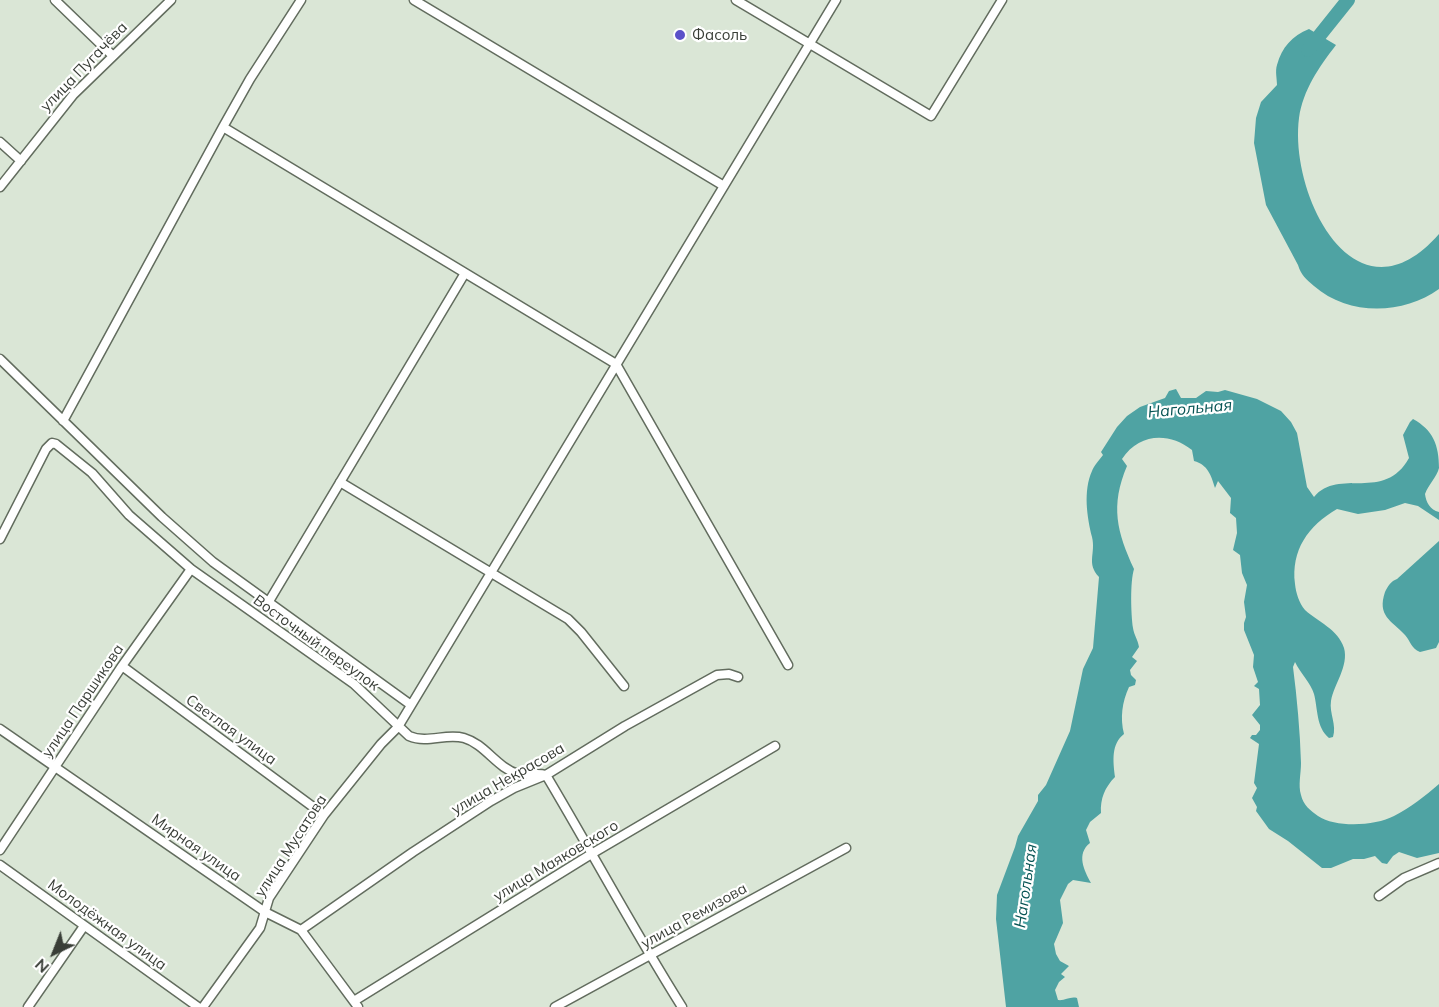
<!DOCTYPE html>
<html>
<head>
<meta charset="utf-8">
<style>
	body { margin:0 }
	#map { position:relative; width:1439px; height:1007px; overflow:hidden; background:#dae6d6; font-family:Mulish,sans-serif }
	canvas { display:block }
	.north { position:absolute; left:24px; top:923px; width:60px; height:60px; -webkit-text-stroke:4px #fff; paint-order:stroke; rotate:223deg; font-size:16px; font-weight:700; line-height:24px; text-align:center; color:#393e37 }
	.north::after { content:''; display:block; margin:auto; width:21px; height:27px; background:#393e37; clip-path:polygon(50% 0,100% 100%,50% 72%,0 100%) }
</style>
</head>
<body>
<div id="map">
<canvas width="1439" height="1007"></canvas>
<div class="north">N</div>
</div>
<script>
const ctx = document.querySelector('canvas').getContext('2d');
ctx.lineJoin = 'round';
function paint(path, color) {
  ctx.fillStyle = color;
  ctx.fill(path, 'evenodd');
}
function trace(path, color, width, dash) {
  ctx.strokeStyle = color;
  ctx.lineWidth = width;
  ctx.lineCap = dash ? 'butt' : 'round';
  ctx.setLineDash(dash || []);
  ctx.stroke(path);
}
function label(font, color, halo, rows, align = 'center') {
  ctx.font = font + ' Mulish,sans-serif';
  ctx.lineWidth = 4.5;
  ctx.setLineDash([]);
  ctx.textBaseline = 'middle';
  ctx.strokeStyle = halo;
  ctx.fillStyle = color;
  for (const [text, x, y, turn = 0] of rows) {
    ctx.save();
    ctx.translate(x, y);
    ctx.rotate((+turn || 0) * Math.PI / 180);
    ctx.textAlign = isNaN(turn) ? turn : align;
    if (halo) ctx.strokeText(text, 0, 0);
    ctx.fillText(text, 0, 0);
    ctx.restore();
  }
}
paint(new Path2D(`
	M1309 29 1336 45C1319 67 1303 90 1299 118 1289 196 1356 329 1439 234V289C1403 315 1348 316 1314 286 1306 279 1301 275 1298 265L1266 205 1254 143 1256 118 1261 102 1277 85C1277 79 1275 71 1277 65 1282 47 1292 36 1309 29Z
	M1176 389 1181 398H1196L1206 391 1218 392 1225 390 1257 399 1281 411 1291 422 1297 433 1307 487 1314 497C1339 467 1384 503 1409 458L1403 435 1410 422 1413 419C1433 430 1439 445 1439 468 1437 477 1428 485 1425 494 1426 502 1430 510 1439 512V520L1418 506 1405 503 1385 510 1358 514 1337 509C1308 526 1291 550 1295 584 1296 593 1299 603 1305 610 1318 622 1338 629 1344 648 1349 666 1334 684 1331 701 1329 713 1337 725 1333 737L1329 738C1316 727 1318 709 1314 694 1311 683 1300 673 1295 662L1293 667C1297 698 1300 731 1301 763 1301 774 1298 785 1301 795 1303 805 1311 811 1318 816 1336 828 1375 826 1394 816 1410 808 1425 796 1439 784V853L1417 858 1399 852 1393 856 1387 864 1382 863 1375 856 1364 859H1353L1331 868H1322L1288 841 1269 829 1256 811 1257 807 1252 798 1257 788 1254 783 1259 744 1250 738 1252 735H1256L1260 730V725L1252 715 1260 705 1259 689 1254 686 1258 682 1253 667 1254 655 1244 630V623L1246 617 1244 602 1247 585 1242 573 1240 555 1233 550 1237 533 1236 518 1230 513 1231 498 1218 481 1215 488C1211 475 1208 465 1194 461L1192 450C1169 432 1139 433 1122 459L1127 466C1110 506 1117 532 1134 569 1130 582 1131 614 1133 628 1134 635 1138 640 1139 647L1132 657 1137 661 1130 670 1131 675 1136 680 1135 685 1129 687C1122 702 1120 718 1124 734 1111 744 1113 761 1115 777 1105 787 1100 799 1101 813L1090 822 1086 830 1090 843C1076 854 1084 870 1091 883L1073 880 1068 884 1060 900 1063 923 1054 944 1056 954 1060 961 1069 966 1061 974 1065 977 1059 982 1055 990 1058 1000C1065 1001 1070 996 1077 998L1079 1007H1006L996 919 997 895 1015 847 1018 836 1038 801V795L1046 785 1070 731 1083 669 1093 648 1099 577C1086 563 1096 554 1092 537 1087 517 1083 491 1092 471 1094 466 1099 460 1103 455L1101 452 1117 427 1127 416 1140 407 1165 398 1169 391Z
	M1439 541V642L1436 648 1420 652C1411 648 1411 642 1405 635 1391 620 1377 616 1385 592 1388 586 1391 581 1397 579Z`), '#4fa3a3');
trace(new Path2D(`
	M1308 50 1348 0`), '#4fa3a3', 14);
const minor = new Path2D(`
	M55 0 112 55
	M414 0 724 186
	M736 0 931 116 1002 0
	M223 127 616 364 788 665
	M0 142 21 161
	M0 187 73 95 171 0
	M0 359 162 517 213 562 411 705
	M63 421 223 127 250 79 301 0
	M340 482 568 619 581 632 624 686
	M0 539 46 449 52 443 56 444 92 473 129 515 191 569 354 684 409 736C428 744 445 733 464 738 485 744 497 768 518 774 527 776 536 772 546 775 592 852 634 931 682 1007
	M268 603 465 273
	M122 666 324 815
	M0 729 265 912 301 930 358 1007
	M0 850 122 666 191 569
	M0 865 198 1007
	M1379 896 1404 878 1439 863
	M301 930 413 852 491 801 514 788 546 775 625 726 717 675 729 674 738 677
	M354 1001 593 853 775 746
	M28 1007 84 926
	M203 1007 260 928 269 898 324 815 381 744 398 727 836 0
	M555 1007 846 848`);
trace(minor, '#626c5e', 11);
trace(minor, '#fff', 8);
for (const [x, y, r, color] of [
	[680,35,6,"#5b51c9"]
]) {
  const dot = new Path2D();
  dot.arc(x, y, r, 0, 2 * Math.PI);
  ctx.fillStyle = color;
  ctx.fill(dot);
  trace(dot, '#fff', 2);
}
label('15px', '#393e37', '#fff', [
	["Фасоль",692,35]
], 'left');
label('15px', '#393e37', '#fff', [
	["улица Пугачёва",84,67,-46],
	["Восточный переулок",316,643,36],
	["улица Паршикова",83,701,-56],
	["Светлая улица",231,730,36],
	["улица Некрасова",508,779,-30],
	["улица Мусатова",291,846,-57],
	["Мирная улица",196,848,35],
	["улица Маяковского",556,861,-31],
	["улица Ремизова",694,916,-29],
	["Молодёжная улица",107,925,36]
]);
label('italic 16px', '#075454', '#fff', [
	["Нагольная",1190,409,-5],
	["Нагольная",1026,886,-82]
]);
</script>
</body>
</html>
